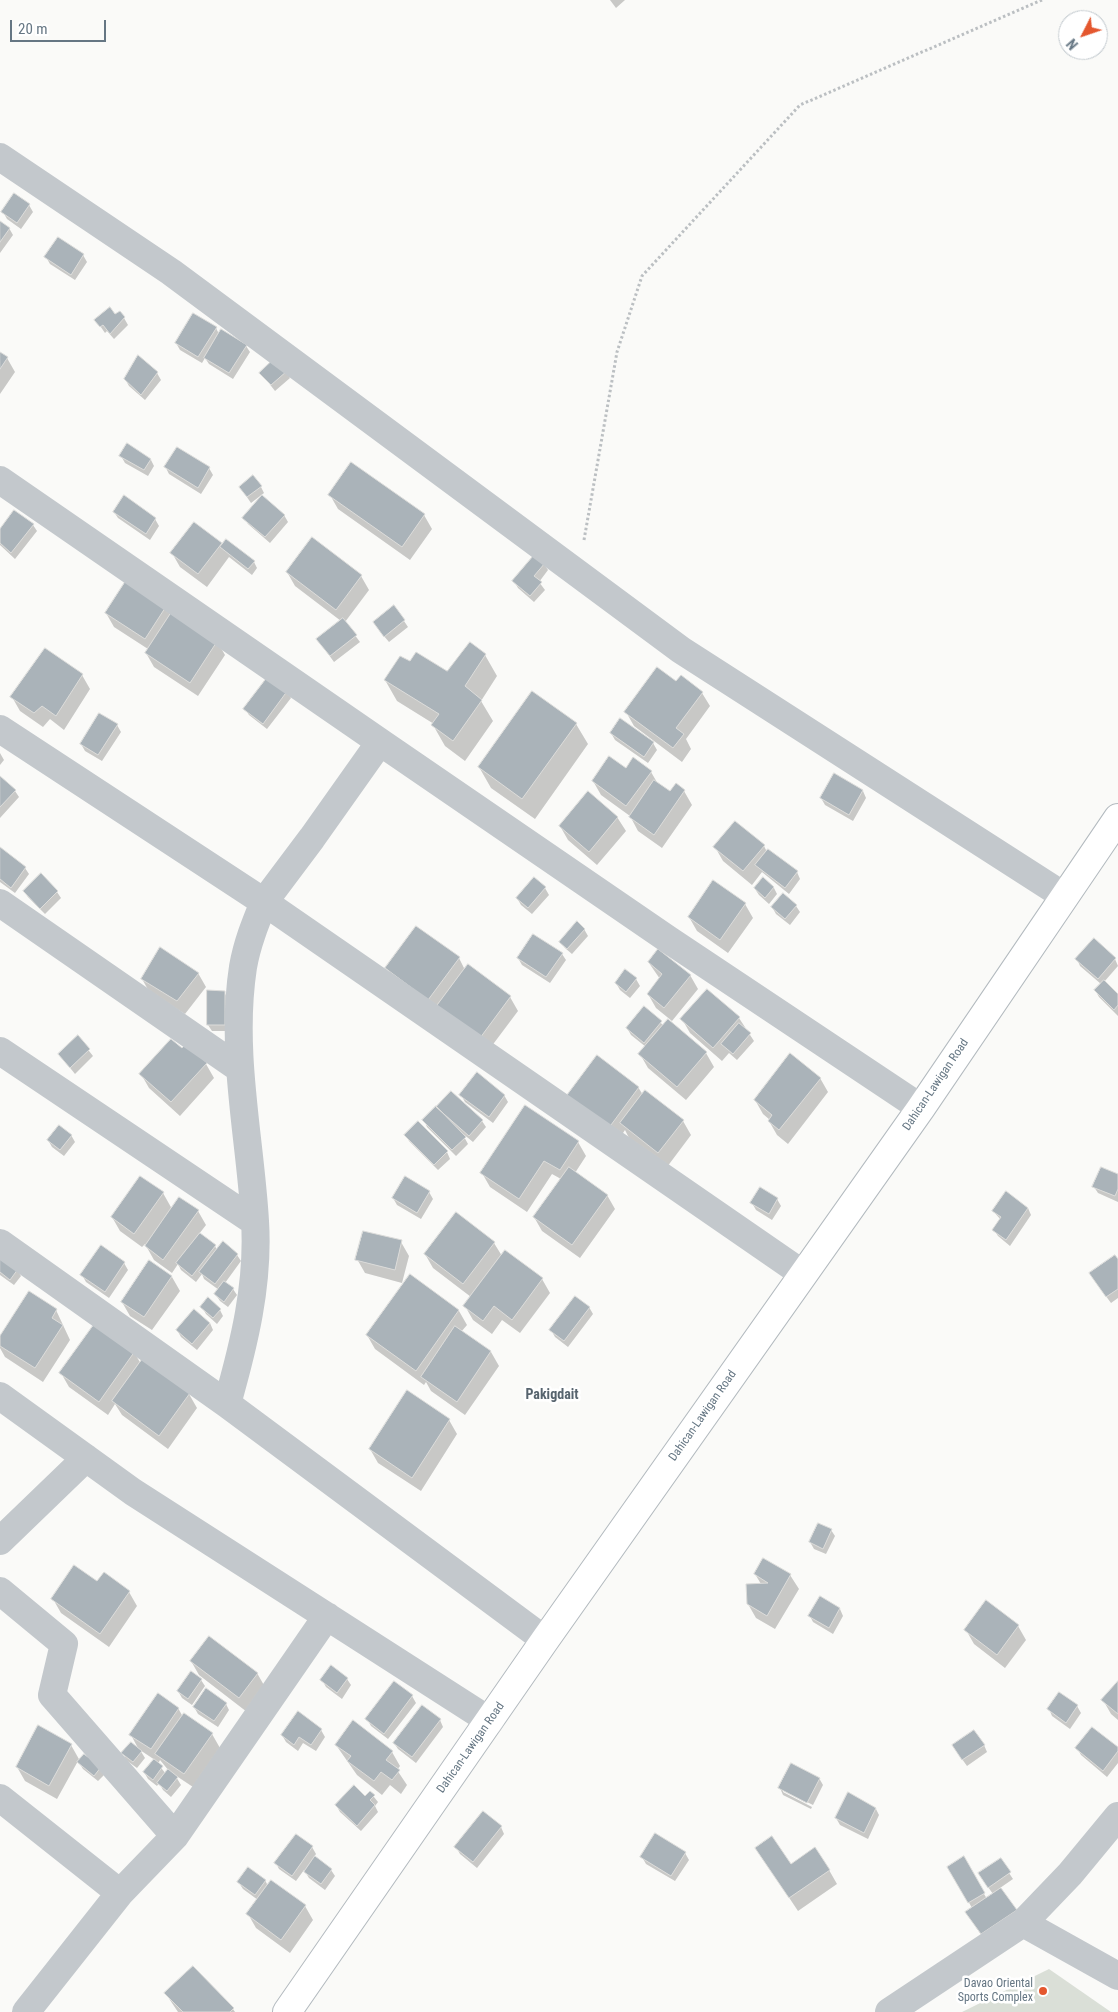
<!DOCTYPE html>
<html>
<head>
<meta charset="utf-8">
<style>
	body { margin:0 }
	#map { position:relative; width:1118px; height:2012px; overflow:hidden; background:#fafaf8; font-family:"Roboto Condensed",sans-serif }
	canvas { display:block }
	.north { position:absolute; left:1058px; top:10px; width:50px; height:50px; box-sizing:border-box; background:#fff; border:1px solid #c1c8cd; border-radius:50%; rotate:229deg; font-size:14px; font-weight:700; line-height:20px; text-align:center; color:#657683 }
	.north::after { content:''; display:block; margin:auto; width:18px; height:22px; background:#e4572e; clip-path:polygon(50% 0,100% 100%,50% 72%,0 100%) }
	.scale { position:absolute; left:10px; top:20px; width:96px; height:22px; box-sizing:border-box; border:2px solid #657683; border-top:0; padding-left:6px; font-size:15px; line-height:18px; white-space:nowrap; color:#657683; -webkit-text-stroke:4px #fff; paint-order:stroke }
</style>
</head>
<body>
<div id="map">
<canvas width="1118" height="2012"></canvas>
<div class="north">N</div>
<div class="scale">20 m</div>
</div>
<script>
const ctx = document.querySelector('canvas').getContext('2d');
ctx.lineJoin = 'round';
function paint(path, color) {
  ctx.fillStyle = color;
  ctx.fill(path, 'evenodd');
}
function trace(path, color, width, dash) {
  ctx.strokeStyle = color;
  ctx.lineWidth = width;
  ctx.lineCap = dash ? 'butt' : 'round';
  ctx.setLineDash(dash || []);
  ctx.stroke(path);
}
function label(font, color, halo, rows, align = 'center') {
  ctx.font = font + ' "Roboto Condensed",sans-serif';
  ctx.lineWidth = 5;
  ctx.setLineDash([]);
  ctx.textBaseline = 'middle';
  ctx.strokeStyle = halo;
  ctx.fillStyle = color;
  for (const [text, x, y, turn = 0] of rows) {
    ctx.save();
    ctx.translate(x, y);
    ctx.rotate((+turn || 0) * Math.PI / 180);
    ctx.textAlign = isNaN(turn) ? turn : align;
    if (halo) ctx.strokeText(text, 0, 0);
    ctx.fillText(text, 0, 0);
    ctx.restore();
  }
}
paint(new Path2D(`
	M1049 1969 1111 2012H962Z`), '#dadfd7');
paint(new Path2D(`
	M610 0H625L616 8Z
	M14 195 29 205 33 212 21 229 7 219 3 212Z
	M0 222 9 228 13 235 0 253Z
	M83 255 87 262 75 280 50 264 46 257Z
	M115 316 124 318 128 325 114 339 107 331 105 333 96 320Z
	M216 328 219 334 246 346 250 352 233 379 209 364 205 358 202 363 180 350 176 343Z
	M0 353 7 358 15 372 0 394Z
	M286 371 290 378 275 391 261 373Z
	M157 373 161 380 145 400 129 386 125 379Z
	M121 456 151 460 154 466 148 476 125 463Z
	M166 468H209L213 475 201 494 169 474Z
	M240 487H261L264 493 251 503Z
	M330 495 424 515 432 529 410 560 338 509Z
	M124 497 155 519 159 526 150 540 118 518 114 512Z
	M284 515 288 522 270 543 248 524 244 518Z
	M33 525 37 531 15 559 0 545V531Z
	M221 544 254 562 257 568 252 575 229 557 207 587 180 567 172 553Z
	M544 564 548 570 539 582 545 590 534 602 518 588 514 581Z
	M287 572 361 576 369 590 345 622 360 642 334 662 318 640 341 621 295 586Z
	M127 580 217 641 225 655 198 696 154 667 146 653 148 649 114 627 106 613Z
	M404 621 408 627 389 642 378 629Z
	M485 655 497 676 481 701 493 721 465 761 445 746 433 725 434 724 397 701 385 680 447 673Z
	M82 675 90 689 64 730 50 719 43 727 20 711 12 697Z
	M676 683 702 693 710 706 686 739 691 749 682 762 634 726 626 712Z
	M287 691 291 698 267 729 249 715 245 709Z
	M576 724 588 744 535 819 491 788 479 767Z
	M117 725 121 732 102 761 85 751 81 744Z
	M611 733 653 743 657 750 648 763 615 740Z
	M0 753 4 760 0 765Z
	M626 770 651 772 658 784 670 793 684 791 692 805 662 848 638 831 630 816 601 795 593 781Z
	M835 775 863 791 866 798 853 821 825 805 821 798Z
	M0 777 15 791 19 797 0 818Z
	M617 817 626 831 597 865 568 840 560 826Z
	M764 846 767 852 797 872 800 879 789 894 762 872 752 885 723 861 715 847Z
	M0 848 25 868 29 874 15 893 0 882Z
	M764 879 774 888 777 894 769 904 759 895 755 889Z
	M545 888 549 895 532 914 521 905 517 898Z
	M24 891 57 892 61 898 45 914 28 897Z
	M745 904 753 918 728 953 697 931 689 917Z
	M796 906 800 912 790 925 776 914 772 907Z
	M584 929 588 936 572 954 565 948 561 942Z
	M562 954 566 960 550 983 522 965 518 958Z
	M459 958 465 970 510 997 518 1011 488 1051 395 982 387 968Z
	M1077 959H1115L1118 966 1104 982 1118 995V1016L1099 997 1095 990 1101 984 1080 966Z
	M649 963 690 975 698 989 672 1021 656 1008 648 994 660 979Z
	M198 973 206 987 185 1014 150 993 142 979Z
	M636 979 640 986 630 998 620 990 616 983Z
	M224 992 228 999V1031H212L208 1025Z
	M645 1008 664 1026 668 1021 706 1053 714 1067 686 1100 648 1068 640 1054 646 1047 631 1035 627 1028Z
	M739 1018 754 1041 737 1060 729 1053 722 1061 690 1033 682 1019Z
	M78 1037 93 1056 75 1074 59 1054Z
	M182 1050 206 1064 214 1078 180 1116 149 1088 141 1074Z
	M820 1078 828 1092 788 1144 777 1135 769 1121 770 1120 763 1114 755 1100Z
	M638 1087 643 1095 683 1121 691 1135 667 1167 629 1138 625 1130 617 1142 575 1112Z
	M451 1092 482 1121 486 1127 473 1142 462 1133 468 1144 456 1156 427 1127 424 1120Z
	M461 1095H504L508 1102 493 1123 465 1102Z
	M525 1107 578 1142 586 1156 575 1173 607 1195 615 1209 580 1258 542 1231 534 1217 561 1179 552 1174 527 1212 490 1187 482 1173Z
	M71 1135 75 1142 64 1156 52 1147 48 1140Z
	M406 1135 447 1152 450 1159 438 1170 409 1141Z
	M1118 1176V1202L1098 1193 1094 1187Z
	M429 1192 433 1199 421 1219 397 1205 393 1198Z
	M163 1193 172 1209 198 1211 206 1225 199 1234 215 1246 217 1250 237 1255 241 1261 225 1283 233 1289 237 1295 228 1307 220 1301 216 1295 219 1290 204 1279 202 1274 196 1282 181 1270 178 1264 172 1273 154 1260 145 1244 142 1247 120 1231 112 1217Z
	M777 1199 781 1206 772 1220 756 1210 752 1203Z
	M1028 1208 1031 1215 1010 1246 998 1236 994 1230 1001 1220 993 1211Z
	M456 1214 494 1243 502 1256 542 1279 550 1293 520 1333 502 1320 492 1334 473 1320 465 1306 471 1297 433 1268 425 1254Z
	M401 1242 409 1256 402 1283 365 1273 357 1259Z
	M102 1247 124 1263 128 1270 109 1298 86 1282 82 1275Z
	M0 1257 17 1270 21 1276 14 1285 0 1275Z
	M1118 1261V1298L1111 1303 1094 1280Z
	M410 1276 459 1311 467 1325 461 1332 491 1352 499 1366 465 1415 431 1391 426 1382 424 1385 375 1349 367 1335Z
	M172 1277 180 1291 152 1330 130 1316 122 1302Z
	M202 1307 220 1310 223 1316 217 1324 206 1314Z
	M589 1307 593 1314 568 1347 555 1337 551 1330Z
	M56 1310 70 1340 43 1382 5 1357 0 1348V1339Z
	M210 1323 213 1330 197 1350 181 1337 177 1330Z
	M134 1352 141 1364 189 1394 197 1408 168 1449 122 1415 115 1404 108 1415 69 1387 61 1373Z
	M407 1392 449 1420 457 1434 421 1491 378 1463 370 1449Z
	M831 1530 835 1536 826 1554 814 1549 810 1542Z
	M755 1574 790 1575 799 1589 775 1629 756 1618 748 1604 761 1584Z
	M97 1583 129 1592 137 1606 109 1647 61 1613 53 1599Z
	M820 1597 840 1609 843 1616 833 1634 813 1622 810 1616Z
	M1018 1626 1026 1640 1005 1668 974 1644 966 1630Z
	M191 1661 257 1673 265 1687 247 1712 199 1675Z
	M347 1679 351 1685 342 1699 326 1687 322 1680Z
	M201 1680 205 1686 192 1705 182 1698 178 1691Z
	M395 1683 412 1696 416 1703 388 1739 371 1726 367 1719Z
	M1118 1683V1720L1111 1714 1103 1700Z
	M226 1704 229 1710 218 1727 198 1714 194 1707Z
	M1077 1706 1081 1713 1070 1729 1052 1716 1049 1709Z
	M178 1708 183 1717 212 1734 220 1748 193 1787 175 1775 181 1785 171 1797 163 1790 159 1783 157 1786 148 1779 144 1772 155 1760 140 1750 145 1758 137 1768 126 1760 123 1753 139 1750 131 1735ZM160 1760 169 1771 166 1774 158 1764Z
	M298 1713 321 1730 325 1737 316 1751 303 1743 298 1751 286 1742 282 1735Z
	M440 1720 443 1727 416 1763 398 1749 394 1743Z
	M71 1745 80 1761 100 1768 104 1775 98 1781 83 1769 78 1761 57 1799 25 1781 17 1767Z
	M336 1745 392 1752 400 1766 397 1770 407 1785 401 1794 390 1785 382 1795 357 1775Z
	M984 1745 987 1752 967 1766 957 1752Z
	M1077 1748 1118 1749V1763L1107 1777 1081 1755Z
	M819 1778 823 1785 813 1805 783 1790V1792L812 1807 811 1809 783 1795 780 1788Z
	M370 1792 378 1802 375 1806 378 1812 361 1831 340 1812 336 1805 366 1798Z
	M876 1809 879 1815 868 1839 840 1825 836 1818Z
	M501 1827 504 1834 477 1868 460 1854 456 1847Z
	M296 1836 312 1847 316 1854 314 1857 331 1870 335 1876 325 1890 309 1878 304 1870 296 1881 279 1869 276 1863Z
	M756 1848 791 1866 829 1870 837 1884 798 1911Z
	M685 1853 689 1860 675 1881 646 1864 642 1857Z
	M963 1858 987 1899 993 1894 983 1880 1009 1873 1013 1879 1000 1888 1024 1925 990 1947 975 1926 972 1908 949 1867Z
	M265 1880 268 1886 271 1881 305 1906 313 1920 290 1953 256 1928 248 1914 258 1900 243 1889 239 1883Z
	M166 1994 233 2009 235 2012H178Z`), '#0003');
const building = new Path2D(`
	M14 193 30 204 17 223 1 212Z
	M0 221 10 228 0 242Z
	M58 237 84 254 71 275 44 257Z
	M110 307 115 314 120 311 125 317 110 334 103 325 100 327 94 320Z
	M193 313 217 327 198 357 175 343Z
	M221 329 247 345 229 373 204 358Z
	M0 352 8 357 0 369Z
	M138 355 158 372 141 395 124 379Z
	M275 358 287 371 271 385 259 373Z
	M127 443 151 459 144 470 119 456Z
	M177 447 210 467 198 488 164 467Z
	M351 462 425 514 402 547 328 495Z
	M253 475 262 486 247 497 239 487Z
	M124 495 156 518 146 534 113 512Z
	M262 495 285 515 265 537 242 518Z
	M14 510 34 524 11 553 0 543V529Z
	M194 522 222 543 198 574 170 553Z
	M312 537 362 575 336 610 286 572Z
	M226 539 255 561 248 569 220 547Z
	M535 554 545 563 534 576 542 582 530 596 512 581Z
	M127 579 167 605 145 639 105 613Z
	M394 605 405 620 384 637 373 622Z
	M173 610 218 640 190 683 145 653Z
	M343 618 357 635 330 656 316 639Z
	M470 642 486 654 465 686 482 700 453 741 431 725 439 714 384 680 400 656 410 661 416 652 447 671Z
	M45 648 83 674 56 716 42 706 34 713 10 697Z
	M657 667 676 681 681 675 703 692 676 728 684 734 673 748 624 712Z
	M269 675 288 690 263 724 243 709Z
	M532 691 577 723 522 799 478 767Z
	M99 713 118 724 98 755 80 744Z
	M620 718 654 742 644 757 610 733Z
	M609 756 626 768 633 757 652 771 626 806 592 781Z
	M834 773 863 790 849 815 820 798Z
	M0 776 16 790 0 807Z
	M654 780 670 791 676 783 685 790 654 835 629 817Z
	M588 791 618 817 589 852 559 826Z
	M735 821 765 845 743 871 713 847Z
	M0 847 26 867 11 888 0 879Z
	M768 849 798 871 785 888 755 865Z
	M41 873 58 891 40 909 23 891Z
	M534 877 546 887 528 908 516 898Z
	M763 877 774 887 765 898 754 888Z
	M713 880 746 903 720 940 688 917Z
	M783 893 797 905 785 919 771 907Z
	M577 921 585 929 567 949 559 942Z
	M416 926 460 957 428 1000 385 968Z
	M533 934 563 953 546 977 517 958Z
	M1094 938 1116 958 1098 979 1075 959Z
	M160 947 199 973 177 1001 141 979Z
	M658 949 691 975 664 1008 647 994 662 974 648 962Z
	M468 964 511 996 480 1038 436 1007Z
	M625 969 637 978 626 992 615 983Z
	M1104 980 1118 994V1005L1114 1010 1094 990Z
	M707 989 740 1017 713 1048 680 1019Z
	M207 990 225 991V1025H207Z
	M644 1006 662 1021 644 1043 626 1028Z
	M668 1019 707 1052 677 1087 638 1054Z
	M739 1023 751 1033 733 1054 721 1044Z
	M78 1035 90 1049 70 1068 58 1054Z
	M171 1039 182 1048 186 1044 207 1063 171 1102 139 1074Z
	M790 1053 821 1078 779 1130 768 1121 772 1115 754 1100Z
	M597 1055 639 1087 608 1129 565 1098Z
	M477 1072 505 1095 489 1117 459 1095Z
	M645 1090 684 1120 658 1153 620 1123Z
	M451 1091 483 1120 469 1136 436 1107Z
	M525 1105 579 1141 560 1170 544 1161 519 1199 480 1173Z
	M436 1106 466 1137 452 1150 422 1120Z
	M418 1121 448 1151 434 1165 404 1135Z
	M59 1125 72 1135 60 1150 47 1140Z
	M569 1167 608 1195 572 1245 533 1217Z
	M1101 1167 1118 1174V1189L1115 1196 1092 1187Z
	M140 1176 164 1192 134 1234 111 1217Z
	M405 1176 430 1191 417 1213 392 1198Z
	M760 1187 778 1198 769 1214 750 1203Z
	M1006 1191 1028 1208 1006 1240 992 1230 1001 1217 992 1211Z
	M179 1197 199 1210 163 1260 145 1246Z
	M456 1212 495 1242 463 1284 424 1254Z
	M363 1231 402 1240 395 1270 355 1260Z
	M200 1233 216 1245 192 1276 176 1263Z
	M223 1241 238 1254 215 1284 199 1272Z
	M101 1245 125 1262 105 1292 80 1275Z
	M505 1250 543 1278 512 1320 494 1306 483 1321 463 1306Z
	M0 1255 18 1269 10 1280 0 1272Z
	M1115 1255 1118 1259V1289L1106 1297 1089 1273Z
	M149 1260 172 1276 144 1317 121 1302Z
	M410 1274 459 1310 416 1371 366 1335Z
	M224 1281 234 1288 224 1302 214 1294Z
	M29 1291 57 1309 52 1318 63 1325 35 1368 0 1346V1336Z
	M575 1296 590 1307 564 1341 549 1330Z
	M208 1297 221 1309 213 1318 200 1307Z
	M194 1309 210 1323 192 1344 176 1330Z
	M95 1323 135 1351 99 1402 59 1373Z
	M455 1326 491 1351 457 1402 421 1377Z
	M143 1358 190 1393 159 1436 112 1401Z
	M407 1390 450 1419 412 1478 369 1449Z
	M818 1523 832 1529 823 1549 809 1542Z
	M763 1558 791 1574 767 1616 747 1604 746 1584 768 1583 754 1574Z
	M74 1565 97 1581 104 1572 130 1591 100 1634 51 1599Z
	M820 1596 840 1608 829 1628 808 1616Z
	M986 1600 1019 1625 997 1655 964 1630Z
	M209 1636 258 1673 239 1698 190 1661Z
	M331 1665 348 1678 337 1693 320 1680Z
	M191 1671 202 1679 188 1699 177 1691Z
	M394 1681 413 1695 384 1734 365 1719Z
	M1118 1681V1714L1101 1700Z
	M206 1688 227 1703 214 1721 193 1707Z
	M1059 1692 1078 1705 1066 1723 1047 1709Z
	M158 1693 179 1708 151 1749 129 1735Z
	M422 1705 441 1719 412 1757 393 1743Z
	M298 1711 322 1729 311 1745 299 1737 294 1745 281 1735Z
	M184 1713 213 1733 184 1774 155 1754Z
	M353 1720 393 1751 386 1760 400 1770 392 1780 381 1772 374 1781 347 1761 351 1756 335 1745Z
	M38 1725 72 1744 49 1786 16 1767Z
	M1092 1727 1118 1747V1751L1103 1771 1075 1748Z
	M974 1730 985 1745 962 1760 952 1745Z
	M131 1742 142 1751 133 1762 121 1753Z
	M84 1754 101 1767 94 1776 77 1762Z
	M154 1759 163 1766 153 1780 143 1772Z
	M791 1763 820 1778 807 1803 778 1788Z
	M168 1769 178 1777 167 1791 157 1783Z
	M354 1785 365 1796 370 1791 375 1795 370 1800 375 1805 357 1826 335 1805Z
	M848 1792 876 1808 864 1833 835 1818Z
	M483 1811 502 1826 473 1862 454 1847Z
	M655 1833 686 1852 671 1876 640 1857Z
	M296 1834 313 1846 292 1876 274 1863Z
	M772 1836 791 1864 815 1847 830 1870 789 1898 755 1848Z
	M315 1856 332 1869 321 1884 304 1872Z
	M964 1856 985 1893 968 1903 947 1867Z
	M1001 1858 1011 1872 988 1888 978 1873Z
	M248 1867 266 1880 255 1895 237 1882Z
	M271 1880 306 1905 281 1940 246 1914Z
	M1001 1888 1017 1910 981 1934 965 1912Z
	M193 1966 234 2008 230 2012H183L164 1993Z`);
paint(building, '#aab3b9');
trace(building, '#dcdcda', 1);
const secondary = new Path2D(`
	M287 2012 545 1640 921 1108 1118 818`);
trace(secondary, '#b3babf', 30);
trace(new Path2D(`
	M584 540 617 352 642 276 800 105 1042 0`), '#bbbfc2', 3, [2.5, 2.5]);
trace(new Path2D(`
	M0 157 171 272 681 650 1064 896
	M0 480 380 742
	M0 729 264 902C255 924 247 944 243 967 230 1052 250 1137 255 1221 259 1284 244 1344 227 1404
	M0 903 240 1069
	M0 1051 255 1222
	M0 1243 227 1404 545 1640
	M803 1274 264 902 312 838 380 742 669 940 921 1108
	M0 1396 133 1492 490 1721
	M0 1541 86 1458
	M0 1591 64 1644 52 1695 175 1836
	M0 1798 120 1893
	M1023 1923 1118 1976
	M26 2012 120 1893 175 1836 327 1616
	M889 2012 1023 1923 1070 1874 1118 1816`), '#c3c8cc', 28);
trace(secondary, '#fff', 28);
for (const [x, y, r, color] of [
	[1043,1991,5,"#e4572e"]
]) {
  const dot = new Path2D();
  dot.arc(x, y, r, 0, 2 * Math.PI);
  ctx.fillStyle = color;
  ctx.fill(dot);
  trace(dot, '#fff', 2);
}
label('12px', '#657683', '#fff', [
	["Dahican-Lawigan Road",936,1085,-56],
	["Dahican-Lawigan Road",703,1416,-55],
	["Dahican-Lawigan Road",471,1748,-55]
]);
label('12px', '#657683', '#fff', [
	["Davao Oriental",1033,1984],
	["Sports Complex",1033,1998]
], 'right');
label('bold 14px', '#57646e', '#fff', [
	["Pakigdait",552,1395]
]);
</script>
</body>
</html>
